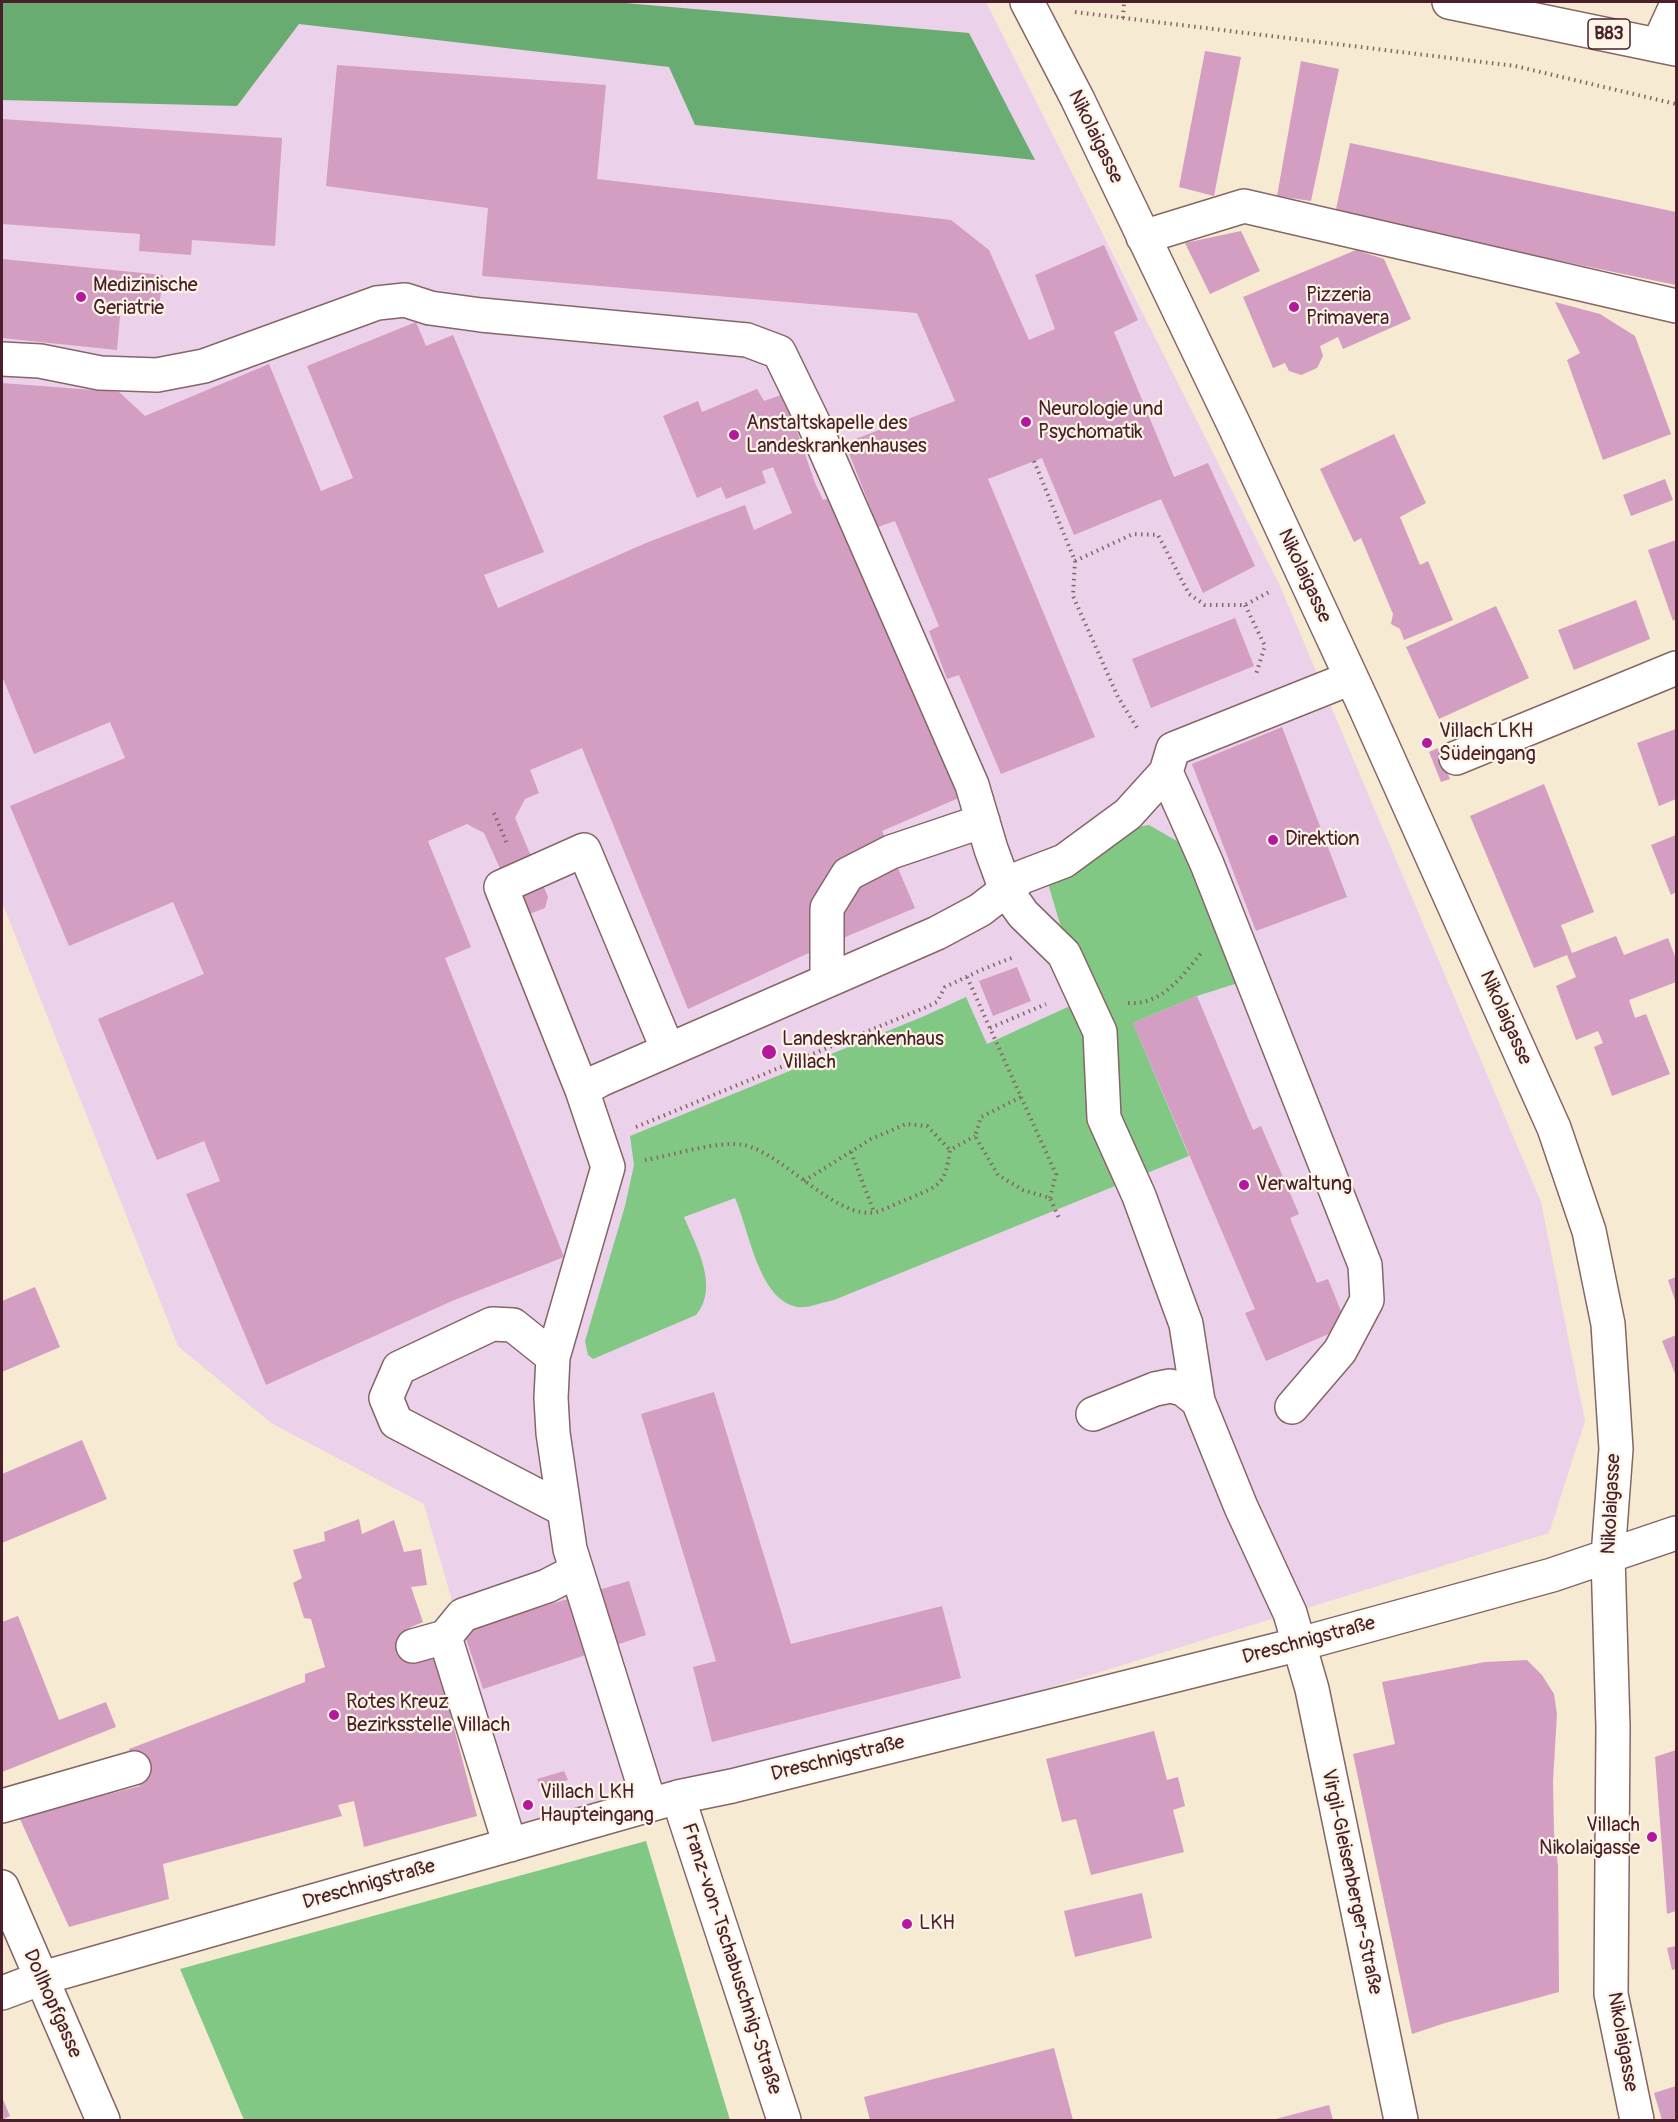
<!DOCTYPE html>
<html>
<head>
<meta charset="utf-8">
<style>
	body { margin:0 }
	#map { position:relative; width:1678px; height:2122px; overflow:hidden; background:#f6ead2; font-family:Pangolin,sans-serif }
	canvas { display:block }
	.frame { position:absolute; inset:0; border:3px solid #4a1f2b; pointer-events:none }
</style>
</head>
<body>
<div id="map">
<canvas width="1678" height="2122"></canvas>
<div class="frame"></div>
</div>
<script>
const ctx = document.querySelector('canvas').getContext('2d');
ctx.lineJoin = 'round';
function paint(path, color) {
  ctx.fillStyle = color;
  ctx.fill(path, 'evenodd');
}
function trace(path, color, width, dash) {
  ctx.strokeStyle = color;
  ctx.lineWidth = width;
  ctx.lineCap = dash ? 'butt' : 'round';
  ctx.setLineDash(dash || []);
  ctx.stroke(path);
}
function label(font, color, halo, rows, align = 'center') {
  ctx.font = font + ' Pangolin,sans-serif';
  ctx.lineWidth = 4.5;
  ctx.setLineDash([]);
  ctx.textBaseline = 'middle';
  ctx.strokeStyle = halo;
  ctx.fillStyle = color;
  for (const [text, x, y, turn = 0] of rows) {
    ctx.save();
    ctx.translate(x, y);
    ctx.rotate((+turn || 0) * Math.PI / 180);
    ctx.textAlign = isNaN(turn) ? turn : align;
    if (halo) ctx.strokeText(text, 0, 0);
    ctx.fillText(text, 0, 0);
    ctx.restore();
  }
}
paint(new Path2D(`
	M2 2H986L1280 586 1541 1202 1585 1421 1549 1533 732 1786 522 1842 424 1504 271 1423 178 1346 2 902Z`), '#ecd1ea');
paint(new Path2D(`
	M1149 825 1182 844 1238 983 1197 996 1133 1023 1189 1156 834 1300C823 1302 807 1309 797 1307 758 1299 749 1229 735 1198L684 1217C696 1246 720 1287 696 1315L593 1359 588 1355 585 1341 625 1206 634 1165 630 1136 922 1017 966 997 987 1044 1072 1005 1093 982 1060 924 1047 880 1118 830Z
	M646 1841 730 2120H244L180 1969Z`), '#81c884');
paint(new Path2D(`
	M2 2H614L969 33 1035 160 695 125 669 67 299 24 237 106 2 100Z`), '#68ac72');
paint(new Path2D(`
	M1205 51 1241 57 1214 196 1179 187Z
	M1301 61 1339 69 1311 201 1277 196Z
	M337 65 606 85 597 179 951 220 989 250 1029 340 1055 329 1035 275 1104 245 1138 320 1114 332 1174 477 1208 463 1255 566 1203 593 1161 499 1074 535 1042 458 988 479 1095 737 1001 774 959 675 947 679 929 631 939 626 895 521 878 527 845 443 955 401 917 313 482 276 488 208 326 186Z
	M2 119 282 138 275 246 192 240 191 255 139 251 140 234 2 224Z
	M1350 143 1676 212V285L1335 214Z
	M1241 231 1260 271 1210 294 1185 243Z
	M1356 250 1384 259 1411 319 1343 349 1338 337 1320 346 1323 356 1317 368 1301 375 1289 371 1285 363 1273 368 1243 297Z
	M2 259 163 275 159 309 121 305 117 350 2 338Z
	M1555 302 1600 314 1635 336 1671 434 1603 460 1567 360 1580 353Z
	M416 322 426 346 453 335 544 552 484 575 498 608 646 543 745 505 754 530 792 513 773 467 762 471 766 483 726 499 721 487 697 498 663 416 698 401 702 412 757 389 764 401 784 394 815 483 823 500 833 497 961 797 882 831 915 908 826 945 688 1009 582 748 530 770 539 793 525 799 515 818 548 897 545 908 527 915 507 884 484 833 467 824 428 841 471 947 445 958 564 1257 452 1301 266 1385 186 1194 220 1181 204 1141 157 1160 98 1019 204 974 173 902 69 946 10 806 125 758 110 722 34 754 2 676V383L119 392 145 416 269 364 321 491 353 478 307 366Z
	M1394 434 1426 503 1400 517 1420 565 1428 561 1453 620 1404 640 1400 629 1391 624 1393 614 1361 538 1354 542 1320 469Z
	M1665 479 1673 500 1631 516 1623 495Z
	M1676 540V619L1673 621 1648 550Z
	M1636 600 1650 639 1574 670 1558 630Z
	M1496 606 1529 678 1439 719 1406 647Z
	M1235 618 1254 666 1151 708 1132 659Z
	M1282 727 1347 897 1256 931 1192 764Z
	M1676 729V799L1659 806 1637 743Z
	M1438 748 1450 779 1441 782 1429 752Z
	M1544 784 1594 912 1561 925 1572 953 1616 936 1624 955 1668 938 1676 959V982L1629 1000 1635 1018 1646 1014 1670 1074 1612 1096 1594 1047 1603 1043 1598 1031 1576 1040 1556 986 1576 977 1567 955 1534 968 1470 816Z
	M1676 835V892L1671 895 1651 845Z
	M1017 967 1031 1001 993 1016 979 981Z
	M1197 996 1253 1130 1261 1126 1299 1214 1290 1218 1317 1283 1328 1279 1347 1326 1266 1361 1245 1313 1255 1309 1133 1023Z
	M1676 1277V1303L1668 1280Z
	M35 1287 60 1347 2 1372V1301Z
	M1676 1335V1376L1662 1341Z
	M714 1392 791 1644 942 1606 961 1678 712 1742 693 1667 716 1661 641 1414Z
	M82 1440 107 1499 2 1543V1474Z
	M359 1519 362 1534 394 1520 404 1552 421 1549 427 1585 411 1587 423 1622 409 1628 416 1659 435 1655 477 1816 364 1847 354 1801 338 1805 342 1816 163 1864 169 1899 69 1927 19 1817 140 1786 129 1749 305 1682V1674L325 1667 311 1619 304 1618 293 1583 302 1578 293 1550 325 1541 324 1532Z
	M629 1581 646 1635 483 1689 463 1630Z
	M18 1616 59 1720 106 1702 116 1727 2 1772V1622Z
	M1527 1660 1542 1675 1554 1694 1557 1714 1553 1781 1554 1833 1558 1866 1559 1992 1445 2023 1412 2034 1353 1754 1395 1744 1382 1682 1485 1662Z
	M1154 1731 1167 1780 1178 1777 1185 1806 1173 1810 1184 1852 1091 1875 1076 1819 1062 1822 1046 1759Z
	M1676 1750V1911L1667 1914 1655 1757Z
	M564 1771 568 1780 541 1788 537 1779Z
	M1142 1893 1152 1938 1075 1957 1064 1911Z
	M1676 1946V1969L1672 1970 1667 1948Z
	M1054 2048 1073 2120H870L864 2097Z
	M1676 2086V2120H1662L1654 2093Z
	M2 2097 10 2116 2 2120Z
	M1329 2105 1333 2120H1272Z`), '#d49dc2');
const minor = new Path2D(`
	M1027 2 1077 98 1236 429 1365 707 1554 1128 1589 1231 1608 1324 1616 1449 1608 1556 1613 1727 1611 1994 1637 2120
	M1658 45 1676 6
	M1143 237 1244 206 1676 306
	M2 359 40 361 100 373 157 375 204 366 377 303 405 300 430 308 481 315 747 340 779 352 814 424 972 785 991 849 1006 890 980 910 937 933 600 1080 582 1090
	M1456 758 1676 668
	M1166 772 1207 864 1365 1265 1367 1300 1340 1351 1292 1407
	M827 980V908L848 874 891 852 983 821
	M553 1357 513 1325 492 1324 399 1368 386 1398 396 1422 563 1509
	M1198 1401 1186 1324 1139 1196 1104 1118 1100 1032 1064 954 1023 914 1006 890 1022 877 1064 861 1128 814 1166 772 1173 749 1351 678
	M1093 1414 1155 1389 1170 1386 1183 1389 1198 1401 1241 1507 1290 1613 1312 1689 1401 2120
	M445 1637 463 1615 547 1586 576 1571
	M413 1646 445 1637 510 1845
	M678 1797 784 2120
	M650 1805 570 1549 553 1433 551 1398 553 1357 608 1167 582 1090 501 887 584 850 668 1050
	M2 1806 134 1768
	M2 1887 103 2120
	M2 1993 42 1978 678 1797 732 1786 1300 1644 1552 1575 1676 1533`);
const major = new Path2D(`
	M1449 2 1676 49`);
trace(minor, '#866665', 36);
trace(major, '#866665', 36);
trace(new Path2D(`
	M1075 12 1515 66 1676 104
	M1123 18 1124 2
	M1034 461 1075 561 1073 596 1118 697 1139 731
	M1075 561 1133 534 1158 535 1189 594 1205 605H1245L1269 592
	M1245 605 1265 646 1256 674
	M494 813 507 844
	M967 977 1021 1097 981 1117 975 1136 998 1175 1023 1190 1050 1198 1059 1218
	M1128 1003C1163 1005 1182 976 1202 952
	M990 1028 1046 1004
	M1021 1097 1056 1174 1050 1198
	M636 1127 924 1008 937 1002 945 987 981 970 1014 957
	M851 1152 874 1212
	M645 1160C671 1156 718 1140 744 1145 783 1153 837 1221 876 1212 887 1209 899 1202 910 1198 941 1185 945 1184 950 1150L975 1136
	M804 1181 871 1139 906 1124 927 1126 950 1150`), '#866665', 4, [1.5, 4.5]);
trace(minor, '#fff', 33);
trace(major, '#fff', 33);
for (const [x, y, r, color] of [
	[81,297,6,"#b5179e"],
	[1294,307,6,"#b5179e"],
	[1026,422,6,"#b5179e"],
	[734,435,6,"#b5179e"],
	[1427,743,6,"#b5179e"],
	[1273,840,6,"#b5179e"],
	[769,1052,8,"#b5179e"],
	[1244,1185,6,"#b5179e"],
	[334,1715,6,"#b5179e"],
	[528,1805,6,"#b5179e"],
	[1652,1837,6,"#b5179e"],
	[907,1924,6,"#b5179e"]
]) {
  const dot = new Path2D();
  dot.arc(x, y, r, 0, 2 * Math.PI);
  ctx.fillStyle = color;
  ctx.fill(dot);
  trace(dot, '#fcf5e5', 2);
}
for (const [x, y, w] of [
	[1609,34,42]
]) {
  const box = new Path2D();
  box.roundRect(x - w / 2, y - 15, w, 30, 4.5);
  ctx.fillStyle = '#fcf5e5';
  ctx.fill(box);
  trace(box, '#4a1f2b', 1.5);
}
label('bold 18px', '#4a1f2b', null, [
	["B83",1609,34]
]);
label('20px', '#4a1f2b', '#fcf5e5', [
	["Nikolaigasse",1095,137,64],
	["Nikolaigasse",1304,576,65],
	["Nikolaigasse",1505,1018,66],
	["Nikolaigasse",1612,1504,-87],
	["Dreschnigstraße",1309,1641,-15],
	["Dreschnigstraße",838,1759,-14],
	["Virgil-Gleisenberger-Straße",1351,1882,78],
	["Dreschnigstraße",369,1885,-16],
	["Franz-von-Tschabuschnig-Straße",731,1959,72],
	["Dollhopfgasse",52,2004,66],
	["Nikolaigasse",1622,2042,80]
]);
label('20px', '#4a1f2b', '#fcf5e5', [
	["Medizinische",93,286],
	["Geriatrie",93,309],
	["Pizzeria",1306,296],
	["Primavera",1306,319],
	["Neurologie und",1038,410],
	["Psychomatik",1038,433],
	["Anstaltskapelle des",746,424],
	["Landeskrankenhauses",746,447],
	["Villach LKH",1439,732],
	["Südeingang",1439,755],
	["Direktion",1285,840],
	["Landeskrankenhaus",782,1040],
	["Villach",782,1063],
	["Verwaltung",1256,1185],
	["Rotes Kreuz",346,1703],
	["Bezirksstelle Villach",346,1726],
	["Villach LKH",540,1793],
	["Haupteingang",540,1816],
	["Villach",1640,1826,"right"],
	["Nikolaigasse",1640,1849,"right"],
	["LKH",919,1924]
], 'left');
</script>
</body>
</html>
